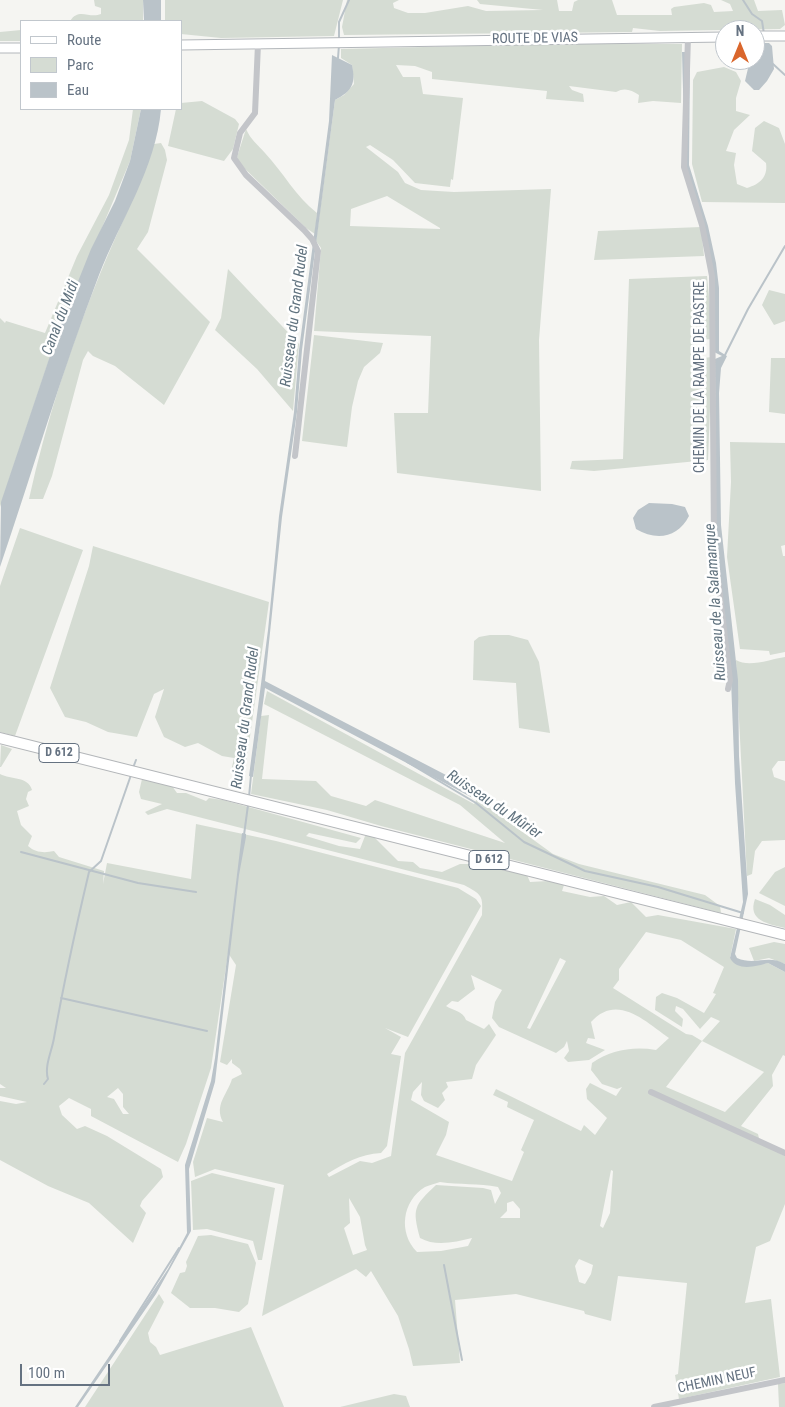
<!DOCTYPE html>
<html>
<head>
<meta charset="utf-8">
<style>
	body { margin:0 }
	#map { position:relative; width:785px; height:1407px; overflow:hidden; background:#f5f5f2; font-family:"Roboto Condensed",sans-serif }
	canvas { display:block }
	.legend { position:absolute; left:20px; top:20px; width:162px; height:90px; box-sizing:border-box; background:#fff; border:1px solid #c1c7cd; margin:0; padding:6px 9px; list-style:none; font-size:15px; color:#657281 }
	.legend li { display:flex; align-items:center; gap:10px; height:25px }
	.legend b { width:25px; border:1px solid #c1c7cd }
	.north { position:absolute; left:715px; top:20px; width:50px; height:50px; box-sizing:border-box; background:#fff; border:1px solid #c1c7cd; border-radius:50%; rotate:0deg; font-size:14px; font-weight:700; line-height:20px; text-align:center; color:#657281 }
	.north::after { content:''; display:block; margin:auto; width:18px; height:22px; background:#da662c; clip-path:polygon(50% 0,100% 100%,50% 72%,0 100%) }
	.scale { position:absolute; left:20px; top:1364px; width:90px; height:22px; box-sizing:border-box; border:2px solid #657281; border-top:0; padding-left:6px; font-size:15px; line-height:18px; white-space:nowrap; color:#657281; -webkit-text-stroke:4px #fff; paint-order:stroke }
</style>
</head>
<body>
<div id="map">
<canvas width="785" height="1407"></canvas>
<ul class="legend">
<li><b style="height:6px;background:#fff"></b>Route</li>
<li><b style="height:14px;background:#d5dcd3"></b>Parc</li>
<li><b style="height:14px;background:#bac3c9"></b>Eau</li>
</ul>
<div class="north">N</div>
<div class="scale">100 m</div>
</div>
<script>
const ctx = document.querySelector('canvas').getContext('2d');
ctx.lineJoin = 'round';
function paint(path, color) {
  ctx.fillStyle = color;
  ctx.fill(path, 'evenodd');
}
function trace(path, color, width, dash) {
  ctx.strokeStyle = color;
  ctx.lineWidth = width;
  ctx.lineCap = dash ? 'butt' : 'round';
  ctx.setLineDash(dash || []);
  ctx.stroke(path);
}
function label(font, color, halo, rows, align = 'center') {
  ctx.font = font + ' "Roboto Condensed",sans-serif';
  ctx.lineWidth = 5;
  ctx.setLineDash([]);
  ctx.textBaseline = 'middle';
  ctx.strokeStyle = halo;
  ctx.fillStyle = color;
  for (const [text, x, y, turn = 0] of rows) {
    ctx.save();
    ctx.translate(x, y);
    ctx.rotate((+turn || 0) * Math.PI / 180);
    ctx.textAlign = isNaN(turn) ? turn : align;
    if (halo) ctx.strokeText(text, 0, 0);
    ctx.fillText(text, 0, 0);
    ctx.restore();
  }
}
paint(new Path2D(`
	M94 0H143V21H70C79 7 89 19 101 14V8L95 6Z
	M165 0H343L334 36 221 38 181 34V21H165Z
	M347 0H399L393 3 394 8 408 13H425L468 6 486 11 543 10 480 4 477 0H557L559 11H572L574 2 578 0H612L617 15H672L671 9 674 7 704 3 711 5 714 12 733 11 730 4 721 0H754L758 11 782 10 785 25 780 29 660 31 633 28 632 32 344 35 342 27Z
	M21 30V41H0V32Z
	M549 44H682L681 103 653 101 638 103 639 95C631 90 625 87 616 92L569 86 572 90 583 94 584 102 546 99 547 91 432 79V72L415 66 396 65 403 77H420L423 94 463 98 453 180 451 179 450 187 415 183 393 160 370 145 366 147 398 172 405 183 421 190 454 192 551 189 539 340 541 491 397 473 394 413H428L431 336 314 331 321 248 316 241 335 100 344 95 354 84 352 65 341 58V49ZM387 196 440 228V229L350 226 351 209Z
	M724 67 736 72 741 81 736 98V111L750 115 734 130 726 151 736 153 734 165 737 184 747 188C760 184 768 177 766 163L752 151 755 128 764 121 779 128 785 144V203L702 202 692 164 693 80 697 72Z
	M202 101 235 119 239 124 233 149 224 161 168 146 176 109H181V103Z
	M133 109H141L130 161 59 330 0 507V318L5 323 6 321 45 333 77 256 109 195 129 140Z
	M246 129C251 140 257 144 265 153 283 172 296 197 317 213L315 234 306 228 239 163 237 157Z
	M161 143 165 150 167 160 148 232 137 249 210 322 164 405 115 366 93 356 88 351 83 360 52 476 43 499H29C46 422 70 347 100 274 118 230 139 188 154 144Z
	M701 227 704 256 594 260 598 231Z
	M228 269 299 344 293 411 257 369 215 330 221 318Z
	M707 276 713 339 697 340 691 349 695 359 712 357 708 460 594 471 570 469 572 461 623 459 629 279Z
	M769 290 785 294V321L774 325 762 305Z
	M314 335 383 343 380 353 364 367 358 381 352 407 347 447 302 441Z
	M771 358H785V414L769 412Z
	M730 442 785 443V545L781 546 783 556H785V652L770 655 769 651 740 649 727 557 731 482Z
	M20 528 83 550 15 736 0 732V586Z
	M93 546 269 602 245 772 232 767 234 758 222 756 198 743 185 747 164 737 155 717 164 689 154 694 137 737 108 732 86 722 65 717 50 688 89 566Z
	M490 635H509L528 640 539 662 550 733 519 728 516 683 473 680 474 641 479 637Z
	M785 657V761H778L772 769 774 777 785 781V840L762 841 755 851 752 874 747 876 736 660C749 668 771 659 785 657Z
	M267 691 474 804 477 799 553 854 579 864 705 895 720 906 721 913 381 826 327 810 251 794 261 716 269 715 262 779 316 781 331 796 366 806 375 800 505 843 460 805 264 704Z
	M1 745 12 749 1 767H0Z
	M0 774C11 780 28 776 32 790L28 792 26 799 29 806 17 811 21 825 32 836 28 846C36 853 45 853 54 851L59 857 104 871 103 884 107 863 191 879 196 824 276 841 458 888 476 899 481 906 408 1037 385 1028 401 1037 391 1054 401 1056 387 1146 381 1153C360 1154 345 1163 327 1174L329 1177 360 1161 372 1163 391 1156 405 1053 482 915C483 895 482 895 464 885L167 809 148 815 145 812 162 804 141 799 139 792 142 779 172 786 177 793H186L206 801 209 798 223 800 361 838 356 843 309 833 306 836 339 846 360 849 365 836H373L398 861 413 862 420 868 442 872 460 864H473L527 875 530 882 548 881 564 885 562 891 590 897 604 896 617 905 631 902 646 917 658 915 736 929 730 958 741 965 768 963 785 972V1056L783 1055 772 1075 773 1086 741 1126 758 1134 760 1143 785 1156V1204L770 1241 756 1247 745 1303 771 1299 780 1377 679 1399 675 1375 678 1374 687 1283 618 1276 611 1321 585 1314 584 1311 516 1294 455 1300 460 1363 413 1366 409 1349 398 1316 371 1271 366 1277 356 1269 262 1316 284 1185 215 1169 195 1177 193 1162 207 1118 223 1122C214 1105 227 1095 232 1079L242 1074 240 1069 232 1063V1059L227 1065 220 1062 236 965 228 953 211 1068 186 1144 178 1162 91 1116V1109L69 1098 59 1106 62 1115 77 1129 85 1126 107 1136 161 1169 163 1177 142 1201 140 1206 146 1213 133 1243 89 1203 48 1186 0 1160V1101L16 1104 27 1102 0 1096V1088H6L0 1084ZM646 932 681 940 724 967 713 993 716 994 704 1013 677 998 662 993 656 997 655 1010 682 1027 683 1019 675 1011 676 1006 683 1009 700 1029 711 1017 720 1021 702 1041 692 1035 686 1034 613 988 619 980V969ZM560 958 566 961 530 1029 527 1028ZM471 975 502 990 495 1002 492 1018 499 1027 556 1053 564 1047 567 1041 569 1051 564 1058 568 1062 589 1060 605 1050 586 1043 588 1038 595 1039 591 1022C617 993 645 1021 669 1038L656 1050C633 1046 611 1050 592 1063L591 1070 602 1084 617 1089 622 1087 616 1096 590 1083 586 1089 587 1099 607 1118 595 1135 584 1125 581 1131 496 1089 493 1095 508 1102 507 1107 534 1120 521 1150 524 1152 512 1181 436 1155 446 1135 449 1122 411 1100 413 1092 422 1082 421 1095 424 1101 438 1108 445 1100 442 1093 448 1087 446 1082 472 1079 476 1065 496 1035 489 1024 484 1029 466 1020C463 1011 454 1011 446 1006L452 1001 458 1002 475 989ZM702 1041 764 1072 725 1112 666 1087ZM118 1088 123 1094V1107L129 1114H123L114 1099 107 1097ZM611 1170 613 1171 610 1213 603 1228 600 1226ZM440 1182C460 1185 478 1183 498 1187L501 1193 495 1204 491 1190 483 1188 436 1185C414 1206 412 1208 420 1238 436 1247 455 1242 472 1238L468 1246 441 1251 417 1252C398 1233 402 1201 425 1187 429 1185 435 1184 440 1182ZM349 1198 360 1217 365 1245 367 1250 353 1255 344 1228 350 1223ZM513 1201 520 1209V1218H500L507 1211V1203ZM579 1259 593 1265 591 1274 585 1284 579 1282 575 1266Z
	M785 867V906L759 893 775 872Z
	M755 899 770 905 785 915V928C769 924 747 921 755 899Z
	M774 942 785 944V964L769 958 754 961 749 948Z
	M212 1173 275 1188 262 1260H258L253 1241 207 1229 193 1230 191 1181Z
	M211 1235 248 1244 256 1263 248 1304 239 1312 215 1308H190L171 1293 180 1273 185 1272 187 1266 186 1262 198 1236Z
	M159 1294 164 1302 148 1333 150 1342 156 1347 160 1355 251 1327 284 1407H85Z
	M785 1383V1407H779L778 1384Z
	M394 1394 406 1396 410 1407H340Z`), '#d5dcd3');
paint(new Path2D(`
	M143 0H161V21H144Z
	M762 43H769L772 46 774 69 767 81 759 90H754L745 81 750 60H755V54Z
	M682 52H690V60L689 165 708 226 716 263 719 288V351L727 356 721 368 719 393 721 525 738 680 739 756 748 894 735 954 737 958C755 966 768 954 785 964V972L768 963C757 966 737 972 730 958L743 902 735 783 731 680 716 555 715 359 722 356 714 352V285L685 165Z
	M332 55 352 65C356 84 352 91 335 100L302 350 297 412 282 517 265 681 471 788V797L265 688 253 777 249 776 268 630 279 516 294 412 299 350 329 121Z
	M141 109H161C156 168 120 221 99 275 62 371 33 470 0 567L1 502 59 329 91 249 115 201 130 161Z
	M649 503 672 504 685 507 689 516C678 538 656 541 636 529L633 518 638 510Z
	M242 833 246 834V837L239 875 215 1082 189 1169 191 1231 156 1294 78 1407H75L168 1269 187 1233 185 1165 211 1081 215 1058Z`), '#bac3c9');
trace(new Path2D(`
	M743 0 752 14 762 21 764 34
	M339 41V22L349 0
	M338 58 339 45
	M773 64 785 75
	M725 355 748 309 785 246
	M407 762 476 803 524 842 585 871 658 887 743 913
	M133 768 136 760
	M249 797 251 775
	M244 835 248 805
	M21 852 138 883 196 892
	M61 998 207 1031
	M44 1084 48 1079C44 1066 52 1051 54 1038 64 982 76 927 89 872L101 861 131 775
	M444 1265 462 1360
	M120 1341 179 1248`), '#bac3c9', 2);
const major = new Path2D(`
	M755 36H785
	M181 45 725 37
	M0 48H21`);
const highway = new Path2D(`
	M0 738 785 935`);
trace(major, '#b3b7bb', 11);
trace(highway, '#b3b6b9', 12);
trace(new Path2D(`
	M688 37 684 167 702 225 712 276 714 544 730 680 728 689
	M258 44 255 113 240 133 234 158 246 175 304 230 312 239 318 251 295 456
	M651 1092 785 1153
	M654 1407 785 1380`), '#c3c5c9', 6);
trace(major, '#fff', 9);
trace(highway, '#fff', 10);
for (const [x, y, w] of [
	[59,753,40],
	[489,860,40]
]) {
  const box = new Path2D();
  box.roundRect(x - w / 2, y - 9.5, w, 19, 4);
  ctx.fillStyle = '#fff';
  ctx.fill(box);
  trace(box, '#657281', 1);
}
label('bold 12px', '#657281', null, [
	["D 612",59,753],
	["D 612",489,860]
]);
label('14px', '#657281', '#fff', [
	["ROUTE DE VIAS",535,39,-1],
	["CHEMIN DE LA RAMPE DE PASTRE",700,377,-90],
	["CHEMIN NEUF",717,1381,-12]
]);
label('italic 15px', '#61737f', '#fff', [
	["Ruisseau du Grand Rudel",295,316,-83],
	["Canal du Midi",61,318,-69],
	["Ruisseau de la Salamanque",716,602,-94],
	["Ruisseau du Grand Rudel",246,718,-83],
	["Ruisseau du Mûrier",494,805,34]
]);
</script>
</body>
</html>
